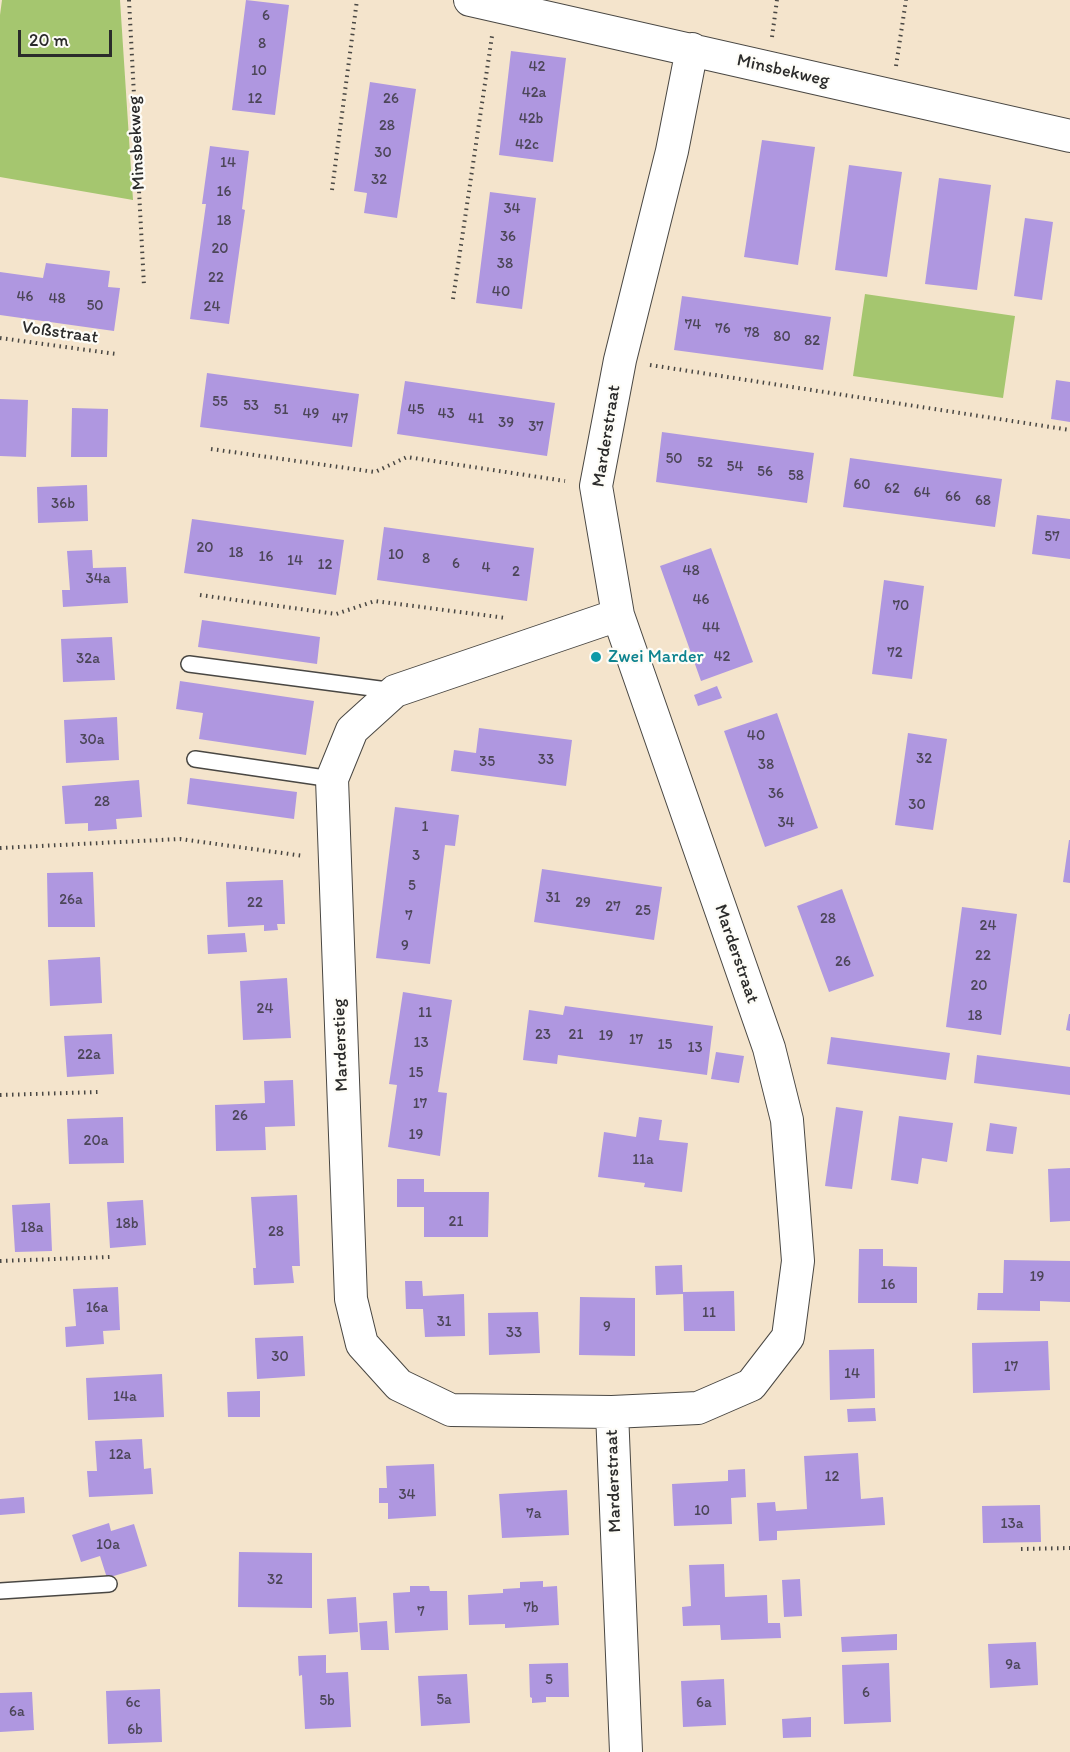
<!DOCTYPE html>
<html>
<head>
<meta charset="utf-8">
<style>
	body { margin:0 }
	#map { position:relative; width:1070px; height:1752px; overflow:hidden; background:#f4e4cc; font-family:Itim,sans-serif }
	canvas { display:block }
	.scale { position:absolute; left:18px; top:30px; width:94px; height:27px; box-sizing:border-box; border:3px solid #2b2b2b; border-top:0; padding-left:8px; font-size:18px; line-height:21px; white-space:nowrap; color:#2b2b2b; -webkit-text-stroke:4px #fdfcf7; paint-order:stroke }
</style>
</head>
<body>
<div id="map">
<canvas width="1070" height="1752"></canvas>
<div class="scale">20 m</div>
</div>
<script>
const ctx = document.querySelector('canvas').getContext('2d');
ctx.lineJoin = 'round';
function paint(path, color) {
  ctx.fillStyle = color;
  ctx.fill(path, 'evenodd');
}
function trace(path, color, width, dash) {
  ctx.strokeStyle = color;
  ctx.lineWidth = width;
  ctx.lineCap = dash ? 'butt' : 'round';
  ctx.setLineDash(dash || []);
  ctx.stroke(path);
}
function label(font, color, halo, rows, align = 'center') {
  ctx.font = font + ' Itim,sans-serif';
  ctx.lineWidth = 4.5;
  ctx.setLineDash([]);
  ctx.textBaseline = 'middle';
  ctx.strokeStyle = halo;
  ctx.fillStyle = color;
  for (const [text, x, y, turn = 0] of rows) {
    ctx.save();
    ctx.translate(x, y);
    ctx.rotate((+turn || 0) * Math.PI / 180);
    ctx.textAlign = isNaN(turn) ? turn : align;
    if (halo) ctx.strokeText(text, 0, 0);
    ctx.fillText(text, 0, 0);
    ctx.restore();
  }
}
paint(new Path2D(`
	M2 0H120L133 200 0 177V15Z
	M865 294 1015 316 1003 398 853 376Z`), '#a5c66f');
paint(new Path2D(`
	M246 0 289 5 275 115 232 110Z
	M511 51 566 58 553 162 499 155Z
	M370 82 416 89 397 218 364 213 367 193 354 191Z
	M762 140 815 147 798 265 744 257Z
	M210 146 249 151 242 209 245 210 229 324 190 319 206 204H202Z
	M849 165 902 172 887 277 835 270Z
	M939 178 991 185 977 290 925 284Z
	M490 192 536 198 522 309 476 303Z
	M1025 218 1053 222 1042 300 1014 296Z
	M46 263 110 271 108 287 120 288 114 331 0 315V272L43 278Z
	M682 296 831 317 823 370 674 350Z
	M207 373 359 394 352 447 200 427Z
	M1056 380 1070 382V422L1051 419Z
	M405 381 555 403 547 456 397 434Z
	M0 399 28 400 26 457 0 456Z
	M72 408 108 409 107 457H71Z
	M662 432 814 453 807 503 656 482Z
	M850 458 1002 479 995 527 843 507Z
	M87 485 88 521 38 523 37 487Z
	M1037 515 1070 519V559L1032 554Z
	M192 519 344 540 336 595 184 573Z
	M384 527 534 548 527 601 377 580Z
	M711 548 753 662 701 681 660 566Z
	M92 550 93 568 126 567 128 603 63 607 62 590H70L67 551Z
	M884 580 924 586 912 679 872 674Z
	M202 620 320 637 317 664 198 647Z
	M112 637 115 680 63 682 61 639Z
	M180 681 314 701 306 755 199 739 203 713 176 709Z
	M717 686 722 698 698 706 694 695Z
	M777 713 818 828 765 847 724 731Z
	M117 717 119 760 66 763 64 720Z
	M479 728 572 740 566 786 451 771 454 750 476 753Z
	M908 733 947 739 933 830 895 825Z
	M190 778 297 792 294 819 187 804Z
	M139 780 142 817 116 819 117 829 88 831V823L65 824 62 786Z
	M395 807 459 815 455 846 445 845 430 964 376 958Z
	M1069 840H1070V883L1063 882Z
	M542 869 662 887 654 940 534 922Z
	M93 872 95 927H48L47 873Z
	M283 880 285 924H277L278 930 264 931V925L228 927 226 882Z
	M842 889 874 976 829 992 797 906Z
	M962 907 1017 914 1001 1035 946 1027Z
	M245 933 247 952 208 954 207 935Z
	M100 957 102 1003 50 1006 48 960Z
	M287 978 291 1038 243 1040 240 981Z
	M403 992 452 1000 438 1092 447 1093 440 1156 388 1147 397 1085 389 1084Z
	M565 1006 713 1026 707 1075 558 1055 557 1064 523 1060 529 1010 563 1015Z
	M1069 1014H1070V1031L1066 1030Z
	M112 1034 114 1074 67 1077 64 1036Z
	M831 1037 950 1053 946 1080 827 1064Z
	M716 1052 744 1056 739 1083 711 1079Z
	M977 1055 1070 1067V1095L974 1083Z
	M293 1080 295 1126 265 1127 266 1150 216 1151 215 1105 265 1103 264 1081Z
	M836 1107 863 1111 852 1189 825 1186Z
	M899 1116 953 1123 947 1162 922 1158 918 1184 891 1180Z
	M123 1117 124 1163 69 1164 67 1119Z
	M639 1117 662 1120 659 1140 688 1143 682 1192 644 1187 645 1183 598 1177 604 1132 636 1137Z
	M990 1123 1017 1127 1013 1154 986 1151Z
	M1070 1168V1221L1050 1222 1048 1169Z
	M397 1179H424V1192H489L488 1237H424V1207H397Z
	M297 1195 300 1266H292L294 1283 254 1285 253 1268H256L251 1197Z
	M143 1200 146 1245 110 1248 107 1202Z
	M50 1203 52 1251 15 1252 12 1205Z
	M859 1249H883V1266L917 1267V1303H858Z
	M1004 1260 1070 1261V1302L1040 1301V1311L977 1310 978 1293H1003Z
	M682 1265 683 1292 734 1291 735 1331H684L683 1294 656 1295 655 1266Z
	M405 1281H422L423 1296 464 1294 465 1336 425 1337 423 1309H406Z
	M118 1287 120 1330 103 1331 104 1344 66 1347 65 1327 76 1326 73 1289Z
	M580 1297 635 1298V1356L579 1355Z
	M538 1312 540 1353 489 1355 488 1313Z
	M303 1336 305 1376 257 1379 255 1338Z
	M1048 1341 1050 1390 973 1393 972 1343Z
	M874 1349 875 1398 830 1400 829 1350Z
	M162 1374 164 1417 88 1420 86 1378Z
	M260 1391V1417H228L227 1392Z
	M875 1408 876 1421 848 1422 847 1409Z
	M142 1439 144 1469 151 1468 153 1494 89 1497 87 1471H97L95 1441Z
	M858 1453 861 1499 883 1497 885 1525 777 1531V1540L759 1541 757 1503 775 1502 776 1511 807 1509 804 1456Z
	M434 1464 436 1516 388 1519V1503H379V1488H387L386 1466Z
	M745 1469 746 1497 731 1498 732 1524 674 1526 672 1484 728 1481V1470Z
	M567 1490 569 1535 502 1538 499 1494Z
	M24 1497 25 1513 0 1515V1499Z
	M1040 1505 1041 1542 983 1543 982 1506Z
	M109 1523 111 1531 134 1524 147 1566 107 1578 100 1556 81 1562 72 1535Z
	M239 1552 312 1553V1608L238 1607Z
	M724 1564 725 1597 767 1595 768 1623H780L781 1638 721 1640 720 1625 683 1626 682 1607 691 1606 689 1565Z
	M800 1579 802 1616 784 1617 782 1580Z
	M543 1581V1587L557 1586 559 1625 505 1628V1624L469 1625 468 1595 503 1593V1589L520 1588V1582Z
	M410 1586H429L430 1591H447L448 1630 395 1633 393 1593 410 1592Z
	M356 1597 358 1632 329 1634 327 1599Z
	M387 1621 389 1650H361L359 1623Z
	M897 1634V1650L842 1652 841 1637Z
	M1036 1642 1038 1685 990 1688 988 1644Z
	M326 1655V1673L348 1672 351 1727 305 1729 302 1675 299 1676 298 1656Z
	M568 1663 569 1697H546V1702L532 1703V1698L530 1697 529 1664Z
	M889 1663 891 1722 844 1724 842 1665Z
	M467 1674 470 1723 421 1726 418 1676Z
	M724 1679 726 1725 683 1727 681 1681Z
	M160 1689 162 1742 108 1744 106 1691Z
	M32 1692 34 1730 0 1732V1693Z
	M811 1717V1737L783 1738 782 1719Z`), '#af97e0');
const lane = new Path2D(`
	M189 664 395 691
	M195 759 332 779
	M0 1591 109 1584`);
const street = new Path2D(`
	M470 0 1070 136
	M612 1412 451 1410 399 1385 362 1344 351 1299 332 779 352 730 395 691 618 615
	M626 1752 612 1412 698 1408 751 1385 788 1337 798 1261 787 1120 769 1048 618 615 596 486 620 360 672 151 692 49`);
trace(lane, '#494743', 18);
trace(street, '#494743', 34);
trace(new Path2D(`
	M129 0 144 286
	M772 37 777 0
	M896 66 906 0
	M332 190 357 0
	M453 299 492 36
	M0 338 116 354
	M650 365 1070 430
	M211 449 375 472 407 457 565 481
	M200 595 336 614 375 601 506 618
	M0 848 180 839 304 856
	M0 1095 100 1092
	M0 1261 110 1257
	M1021 1549 1070 1548`), '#494743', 4, [1.5, 4.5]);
trace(lane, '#fff', 15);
trace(street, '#fff', 32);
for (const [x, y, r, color] of [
	[596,657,6,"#0f9aa8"]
]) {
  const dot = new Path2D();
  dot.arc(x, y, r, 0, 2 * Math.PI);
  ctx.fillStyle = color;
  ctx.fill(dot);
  trace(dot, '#fdfcf7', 2);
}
label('15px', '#4c4658', null, [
	["6",266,16],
	["8",262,44],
	["42",537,67],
	["10",259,71],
	["42a",534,93],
	["12",255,99],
	["26",391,99],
	["42b",531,119],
	["28",387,126],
	["42c",527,145],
	["30",383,153],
	["14",228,163],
	["32",379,180],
	["16",224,192],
	["34",512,209],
	["18",224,221],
	["36",508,237],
	["20",220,249],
	["38",505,264],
	["22",216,278],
	["40",501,292],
	["46",25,297],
	["48",57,299],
	["50",95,306],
	["24",212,307],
	["74",693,325],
	["76",723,329],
	["78",752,333],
	["80",782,337],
	["82",812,341],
	["55",220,402],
	["53",251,406],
	["51",281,410],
	["45",416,410],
	["49",311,414],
	["43",446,414],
	["47",340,419],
	["41",476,419],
	["39",506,423],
	["37",536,427],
	["50",674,459],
	["52",705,463],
	["54",735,467],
	["56",765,472],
	["58",796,476],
	["60",862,485],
	["62",892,489],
	["64",922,493],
	["66",953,497],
	["68",983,501],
	["36b",63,504],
	["57",1052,537],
	["20",205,548],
	["18",236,553],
	["10",396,555],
	["16",266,557],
	["8",426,559],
	["14",295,561],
	["6",456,564],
	["12",325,565],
	["4",486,568],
	["48",691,571],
	["2",516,572],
	["34a",98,579],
	["46",701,600],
	["70",901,606],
	["44",711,628],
	["72",895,653],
	["42",722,657],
	["32a",88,659],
	["40",756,736],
	["30a",92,740],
	["32",924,759],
	["33",546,760],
	["35",487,762],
	["38",766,765],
	["36",776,794],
	["28",102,802],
	["30",917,805],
	["34",786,823],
	["1",425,827],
	["3",416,856],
	["5",412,886],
	["31",553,898],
	["26a",71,900],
	["22",255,903],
	["29",583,903],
	["27",613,907],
	["25",643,911],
	["7",409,916],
	["28",828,919],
	["24",988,926],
	["9",405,946],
	["22",983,956],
	["26",843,962],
	["20",979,986],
	["24",265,1009],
	["11",425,1013],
	["18",975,1016],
	["23",543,1035],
	["21",576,1035],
	["19",606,1036],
	["17",636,1040],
	["13",421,1043],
	["15",665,1045],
	["13",695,1048],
	["22a",89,1055],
	["15",416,1073],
	["17",420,1104],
	["26",240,1116],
	["19",416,1135],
	["20a",96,1141],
	["11a",643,1160],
	["21",456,1222],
	["18b",127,1224],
	["18a",32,1228],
	["28",276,1232],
	["19",1037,1277],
	["16",888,1285],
	["16a",97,1308],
	["11",709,1313],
	["31",444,1322],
	["9",607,1327],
	["33",514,1333],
	["30",280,1357],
	["17",1011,1367],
	["14",852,1374],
	["14a",125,1397],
	["12a",120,1455],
	["12",832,1477],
	["34",407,1495],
	["10",702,1511],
	["7a",534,1514],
	["13a",1012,1524],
	["10a",108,1545],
	["32",275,1580],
	["7b",531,1608],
	["7",421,1612],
	["9a",1013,1665],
	["5",549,1680],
	["6",866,1693],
	["5a",444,1700],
	["5b",327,1701],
	["6c",133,1703],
	["6a",704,1703],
	["6a",17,1712],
	["6b",135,1730]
]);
label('18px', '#2b2b2b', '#fdfcf7', [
	["Minsbekweg",783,71,13],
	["Minsbekweg",137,143,-93],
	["Voßstraat",60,333,8],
	["Marderstraat",607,436,-81],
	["Marderstraat",736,954,71],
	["Marderstieg",341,1045,-92],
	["Marderstraat",614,1481,-92]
]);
label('18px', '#0d838f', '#fdfcf7', [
	["Zwei Marder",608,657]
], 'left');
</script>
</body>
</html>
